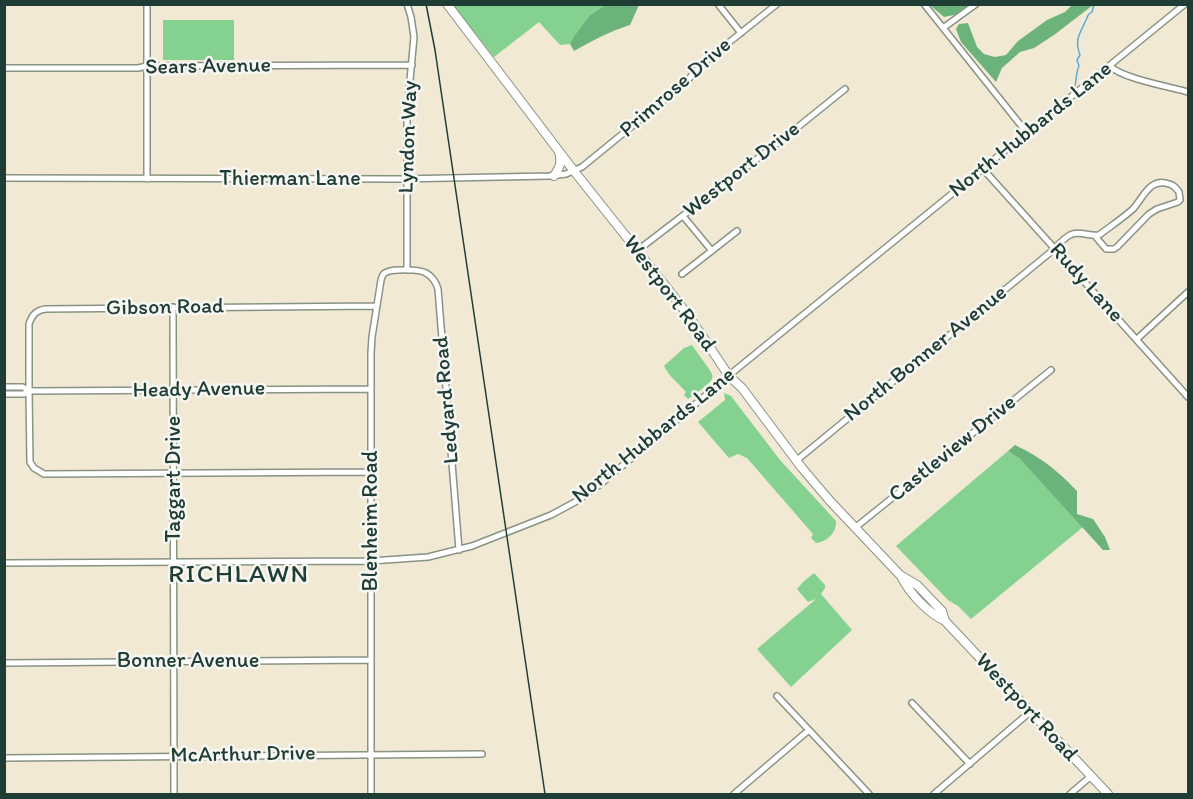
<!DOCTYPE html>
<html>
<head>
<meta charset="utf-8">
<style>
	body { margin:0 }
	#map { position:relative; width:1193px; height:799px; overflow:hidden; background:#f1e9d4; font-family:Itim,sans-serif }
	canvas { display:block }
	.frame { position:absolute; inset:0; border:6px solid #1f3d34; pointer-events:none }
</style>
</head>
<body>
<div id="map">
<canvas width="1193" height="799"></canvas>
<div class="frame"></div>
</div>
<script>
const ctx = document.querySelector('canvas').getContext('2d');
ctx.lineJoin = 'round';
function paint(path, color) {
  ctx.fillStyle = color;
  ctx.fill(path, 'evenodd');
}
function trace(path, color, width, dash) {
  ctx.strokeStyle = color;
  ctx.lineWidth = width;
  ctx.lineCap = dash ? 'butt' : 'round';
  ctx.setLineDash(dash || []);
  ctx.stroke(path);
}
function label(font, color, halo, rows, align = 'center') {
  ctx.font = font + ' Itim,sans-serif';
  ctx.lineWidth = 5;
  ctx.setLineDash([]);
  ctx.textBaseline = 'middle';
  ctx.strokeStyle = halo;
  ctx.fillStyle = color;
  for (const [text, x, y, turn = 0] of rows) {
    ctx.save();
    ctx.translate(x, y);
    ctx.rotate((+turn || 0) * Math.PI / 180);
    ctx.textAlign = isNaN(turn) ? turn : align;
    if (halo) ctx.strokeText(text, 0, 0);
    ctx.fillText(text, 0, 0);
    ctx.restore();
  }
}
paint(new Path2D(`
	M452 5H608L590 15 574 36 570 44 560 45 539 22 494 57Z
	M163 20H234V60H163Z
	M692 345 711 372C712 374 713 376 712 378 712 383 693 395 688 399L684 395 686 392C679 384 667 374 664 366L684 348Z
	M724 393 731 396 780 460 836 521C837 532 827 542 816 543L811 538 813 534 747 458 738 454 729 458 698 422 725 400Z
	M1008 451 1020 459 1083 527 971 619 958 606 948 600 896 546Z
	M814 573 825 585V588L821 594 852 630 791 687 757 649 816 599 808 602 797 589 803 582Z`), '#84d190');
paint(new Path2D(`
	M608 4 639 5 630 25C610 31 592 41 574 51L570 44 574 36 590 15Z
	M930 5H970L958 14 944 17Z
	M1072 5H1093L1054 35 1034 48 1020 52 1002 68 996 82 961 42 956 29 959 24 968 23 977 47 984 54 995 57 1006 55 1018 41 1047 20 1065 12Z
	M1015 445C1042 458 1057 470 1077 491V514L1093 519 1105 537 1110 550H1103L1020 459 1008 451Z`), '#6bb37a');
trace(new Path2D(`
	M1075 88C1076 81 1076 72 1079 66L1077 60 1080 55C1074 39 1080 34 1086 20 1090 13 1085 17 1092 12L1094 4`), '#5badd6', 1.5);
const minor = new Path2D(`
	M147 4V179
	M407 4 411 17 414 37 407 112V270
	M718 4 741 33
	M924 4 1027 133
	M943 28 976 4
	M1110 66C1121 78 1170 87 1188 92
	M4 68H138L147 66 412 65
	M983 169 1188 397
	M4 178 399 179 549 176 566 174 582 167 686 82 702 64 777 4
	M683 216 712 251
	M638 250 783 139 845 89
	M682 274 737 231
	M173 307 174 794
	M1137 339 1188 292
	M4 387H23L29 391 24 394H4
	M29 391 370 389
	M797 460 1052 251C1057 246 1064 238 1070 235 1079 230 1090 237 1099 235 1111 226 1123 218 1133 209 1143 198 1150 177 1169 184 1174 185 1176 188 1179 192L1180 200 1178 202 1157 209 1149 214 1117 247 1114 249H1106L1095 236
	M370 472 44 474 34 468 30 462 29 391V324C32 315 36 310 46 309L376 306
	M856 527 1051 370
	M4 563 371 561 428 557 472 546 551 515 575 502 602 483 738 368 1185 4
	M4 663 371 660
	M777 696 869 794
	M912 703 970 764
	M4 758 482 754
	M371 794V353L372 337 381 280C383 275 382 274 387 272 395 269 419 269 426 273 433 277 436 282 438 289L459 550
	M734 794 809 730
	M934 794 1030 712
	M1070 794 1090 777`);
const secondary = new Path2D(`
	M447 4 574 171 679 303 703 337 729 376 742 388 802 468 830 501 900 575 917 585 939 608 942 611 945 621
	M554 176C560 167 562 163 559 152
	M901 576C910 594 927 612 945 621L1108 794`);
trace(minor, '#889384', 8);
trace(secondary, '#889384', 10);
trace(minor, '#fff', 5);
trace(secondary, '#fff', 8);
trace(new Path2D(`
	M426 4 435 50 545 794`), '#1f3d34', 1.5);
label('22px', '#1f3d34', '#f6f6f2', [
	["Sears Avenue",208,67,-1],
	["Primrose Drive",676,88,-41],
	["North Hubbards Lane",1031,130,-39],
	["Lyndon Way",409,137,-88],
	["Westport Drive",742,170,-38],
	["Thierman Lane",290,179],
	["Rudy Lane",1086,283,48],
	["Westport Road",669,294,53],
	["Gibson Road",165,308,-1],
	["North Bonner Avenue",926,354,-39],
	["Heady Avenue",199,390,-1],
	["Ledyard Road",447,400,-95],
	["North Hubbards Lane",654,436,-39],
	["Castleview Drive",953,449,-39],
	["Taggart Drive",174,479,-90],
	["Blenheim Road",371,521,-90],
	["Bonner Avenue",188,661],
	["Westport Road",1026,708,47],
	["McArthur Drive",243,755,-1]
]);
ctx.letterSpacing = '1.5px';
label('26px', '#1f3d34', '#f6f6f2', [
	["RICHLAWN",239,575]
]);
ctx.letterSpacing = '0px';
</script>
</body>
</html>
